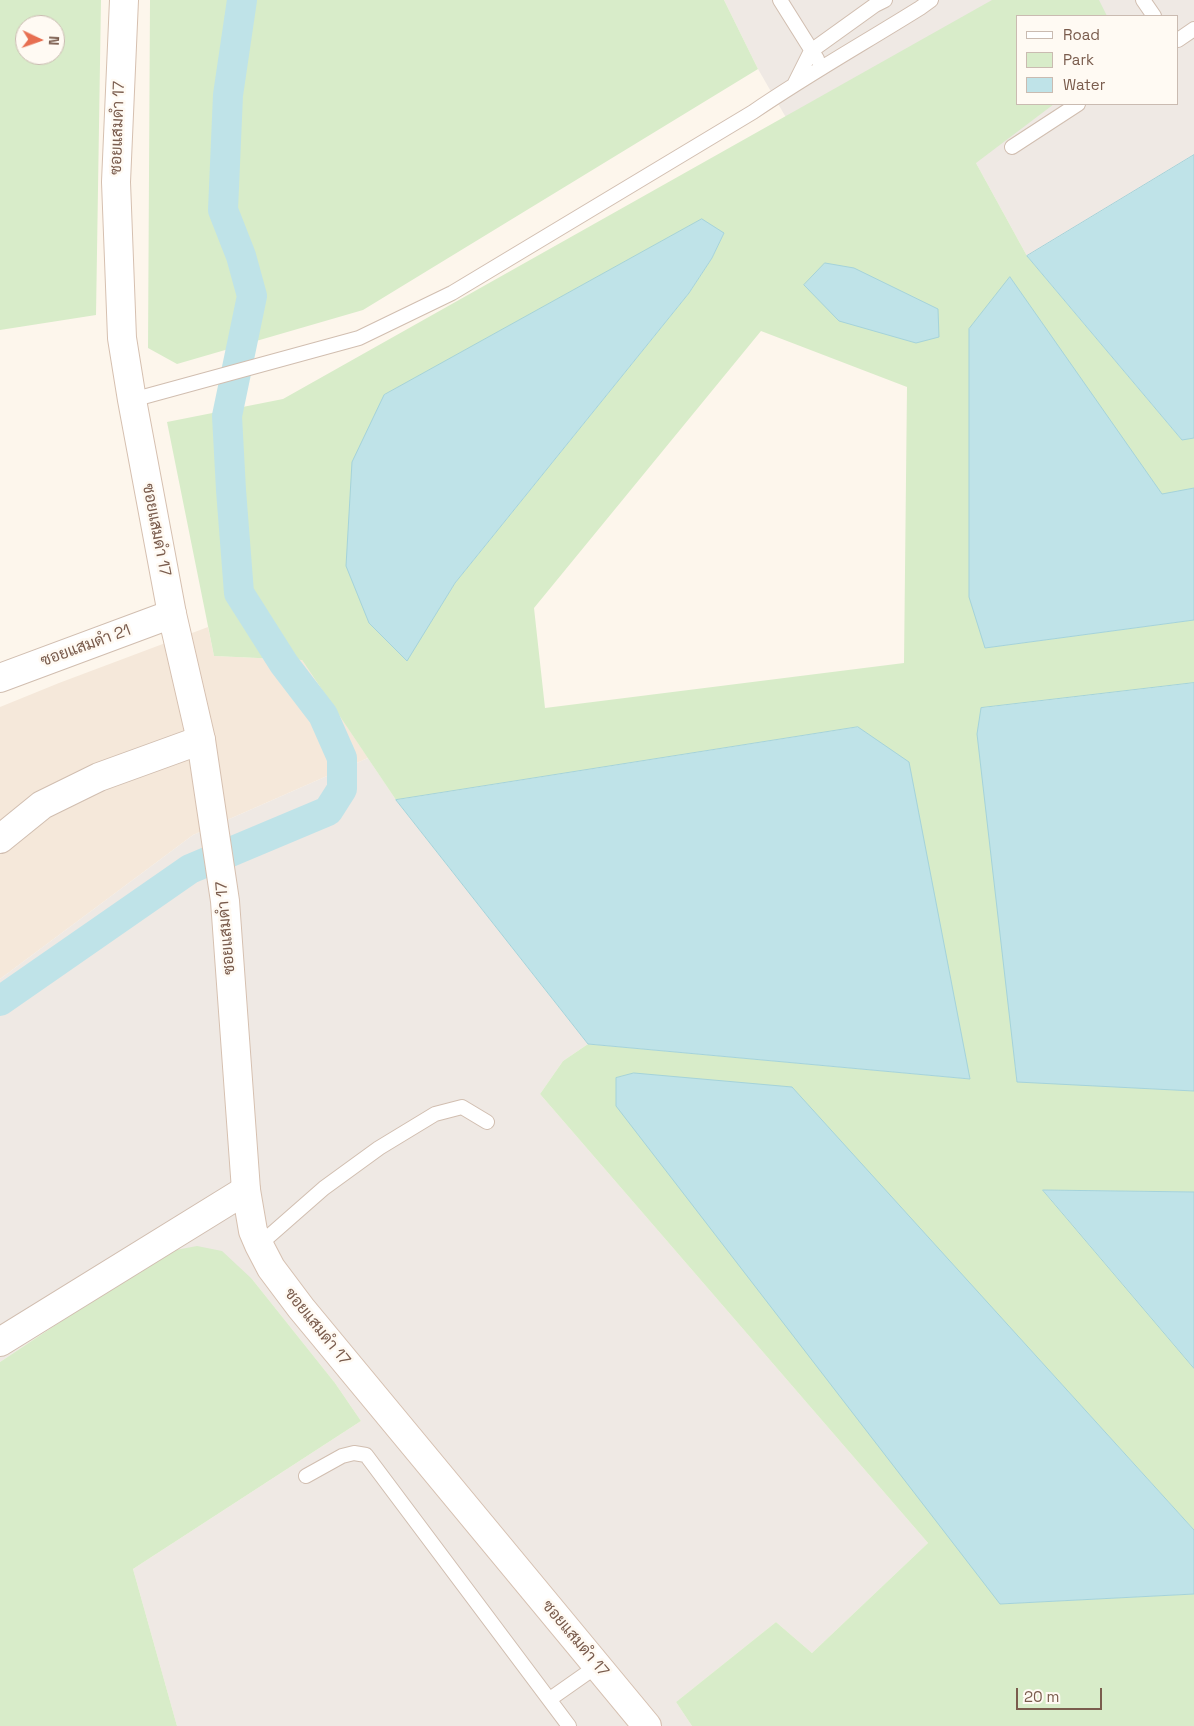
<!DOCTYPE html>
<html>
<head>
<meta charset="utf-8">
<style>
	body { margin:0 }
	#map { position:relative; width:1194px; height:1726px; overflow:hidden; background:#fdf6ec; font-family:"Space Grotesk",sans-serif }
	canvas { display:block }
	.legend { position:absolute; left:1016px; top:15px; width:162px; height:90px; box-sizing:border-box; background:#fffaf3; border:1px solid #cabbb1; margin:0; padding:6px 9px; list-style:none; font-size:15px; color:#7a5c4d }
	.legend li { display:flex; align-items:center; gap:10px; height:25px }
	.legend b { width:25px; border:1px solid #cabbb1 }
	.north { position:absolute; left:15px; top:15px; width:50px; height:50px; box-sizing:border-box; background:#fffaf3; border:1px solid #cabbb1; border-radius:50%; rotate:93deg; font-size:14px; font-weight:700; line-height:20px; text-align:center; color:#7a5c4d }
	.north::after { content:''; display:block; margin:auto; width:18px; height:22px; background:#e76f51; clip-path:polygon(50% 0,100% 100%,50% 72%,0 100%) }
	.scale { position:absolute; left:1016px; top:1688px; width:86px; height:22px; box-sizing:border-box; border:2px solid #7a5c4d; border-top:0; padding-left:6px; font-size:15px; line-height:18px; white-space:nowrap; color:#7a5c4d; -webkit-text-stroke:4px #fffaf3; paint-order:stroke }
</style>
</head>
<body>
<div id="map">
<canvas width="1194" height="1726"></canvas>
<ul class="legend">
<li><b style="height:6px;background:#fff"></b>Road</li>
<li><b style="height:14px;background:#d8ecc9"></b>Park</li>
<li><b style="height:14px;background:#bfe3e8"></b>Water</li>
</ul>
<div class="north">N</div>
<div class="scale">20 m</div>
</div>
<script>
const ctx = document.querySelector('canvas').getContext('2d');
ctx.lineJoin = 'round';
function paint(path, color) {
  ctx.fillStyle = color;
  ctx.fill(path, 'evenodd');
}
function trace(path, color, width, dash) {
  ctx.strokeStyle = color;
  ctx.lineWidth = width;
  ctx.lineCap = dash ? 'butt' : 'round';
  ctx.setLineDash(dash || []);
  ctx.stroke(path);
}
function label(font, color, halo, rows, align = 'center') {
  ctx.font = font + ' "Space Grotesk",Sarabun,sans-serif';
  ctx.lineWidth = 5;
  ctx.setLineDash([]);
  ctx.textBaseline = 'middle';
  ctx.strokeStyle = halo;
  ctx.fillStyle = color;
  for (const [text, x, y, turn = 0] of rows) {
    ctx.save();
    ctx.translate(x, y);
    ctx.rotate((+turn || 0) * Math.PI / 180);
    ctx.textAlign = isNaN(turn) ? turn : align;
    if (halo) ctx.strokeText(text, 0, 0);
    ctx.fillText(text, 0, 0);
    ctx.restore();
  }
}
paint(new Path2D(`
	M208 627 214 656 302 660 368 758 193 835 0 979V707L59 683Z`), '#f5e8da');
paint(new Path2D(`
	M724 0H1194V155L1027 256 976 163 859 244 758 69ZM1018 16H1178V104H1018Z
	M368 758 396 800 588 1044 563 1061 540 1094 928 1543 812 1653 776 1622 676 1702 692 1726H177L133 1569 361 1421 335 1383 252 1279 165 1252 0 1362V979L193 835Z`), '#efe9e4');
paint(new Path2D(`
	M0 0H101L96 315 0 330ZM25 25H55V55H25Z
	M150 0H724L758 69 363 310 177 364 148 348Z
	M992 0H1099L1107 16H1018V104H1054L976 163 1027 256 1182 440 1194 438V488L1162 495 1010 278 985 648 1194 620V683L981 708 1017 1081 1194 1091V1192L1043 1190 1194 1368V1530L792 1088 1000 1604 1194 1594V1726H692L676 1702 776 1622 812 1653 928 1543 540 1094 563 1061 588 1044 970 1079 858 727 396 800 302 660 214 656 167 422 283 399ZM724 233 712 258 689 293 455 583 406 660 384 395ZM761 331 907 387 904 663 545 708 534 608Z
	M197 1246 222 1251 252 1279 335 1383 361 1421 133 1569 177 1726H0V1362L165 1252Z`), '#d8ecc9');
const water = new Path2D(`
	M1194 155V438L1182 440 1027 256Z
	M702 219 724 233 712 258 689 293 455 583 407 661 369 623 346 566 352 462 384 395Z
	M825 263 854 268 938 309 939 337 916 343 839 321 804 285Z
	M1010 277 1162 494 1194 488V620L985 648 969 597V329Z
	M1194 683V1091L1017 1082 977 734 981 708Z
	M858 727 909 762 970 1079 588 1044 396 800Z
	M634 1073 792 1087 1194 1530V1594L1000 1604 616 1106V1078Z
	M1043 1190 1194 1192V1368Z`);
paint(water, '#bfe3e8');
trace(water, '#a5d3da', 1);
trace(new Path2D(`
	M0 1001 190 869 328 811 342 789V758L323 715 284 664 239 593 231 490 227 416 252 296 241 256 223 210 228 95 242 0`), '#bfe3e8', 30);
const lane = new Path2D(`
	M780 0 817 59
	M1143 0 1154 16
	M1178 40 1194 29
	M795 83 811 51 875 5 885 0
	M1012 147 1078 104
	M132 400 359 338 452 293 753 112C807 75 864 43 920 8L931 0
	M259 1245 324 1188 379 1148 435 1114 462 1107 487 1122
	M306 1476 342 1456 354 1453 366 1455 569 1726
	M550 1699 597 1666`);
const street = new Path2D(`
	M0 678 172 614
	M0 839 42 805 99 777 201 740
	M0 1342 246 1190`);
const secondary = new Path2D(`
	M124 0 116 182 122 338 132 400 172 614 201 740 209 794 225 901 246 1190 253 1231 259 1245 271 1268 301 1308 647 1726`);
trace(lane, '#d1beb0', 16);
trace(street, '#d1beb0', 30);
trace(secondary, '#d6c0b0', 30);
trace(lane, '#fff', 14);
trace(street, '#fff', 28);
trace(secondary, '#fff', 28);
label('16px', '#7a5c4d', '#fffaf3', [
	["ซอยแสมดำ 17",118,128,-88],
	["ซอยแสมดำ 17",156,530,79],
	["ซอยแสมดำ 21",86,646,-20],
	["ซอยแสมดำ 17",226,928,-95],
	["ซอยแสมดำ 17",317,1327,51],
	["ซอยแสมดำ 17",575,1639,50]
]);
</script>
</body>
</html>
